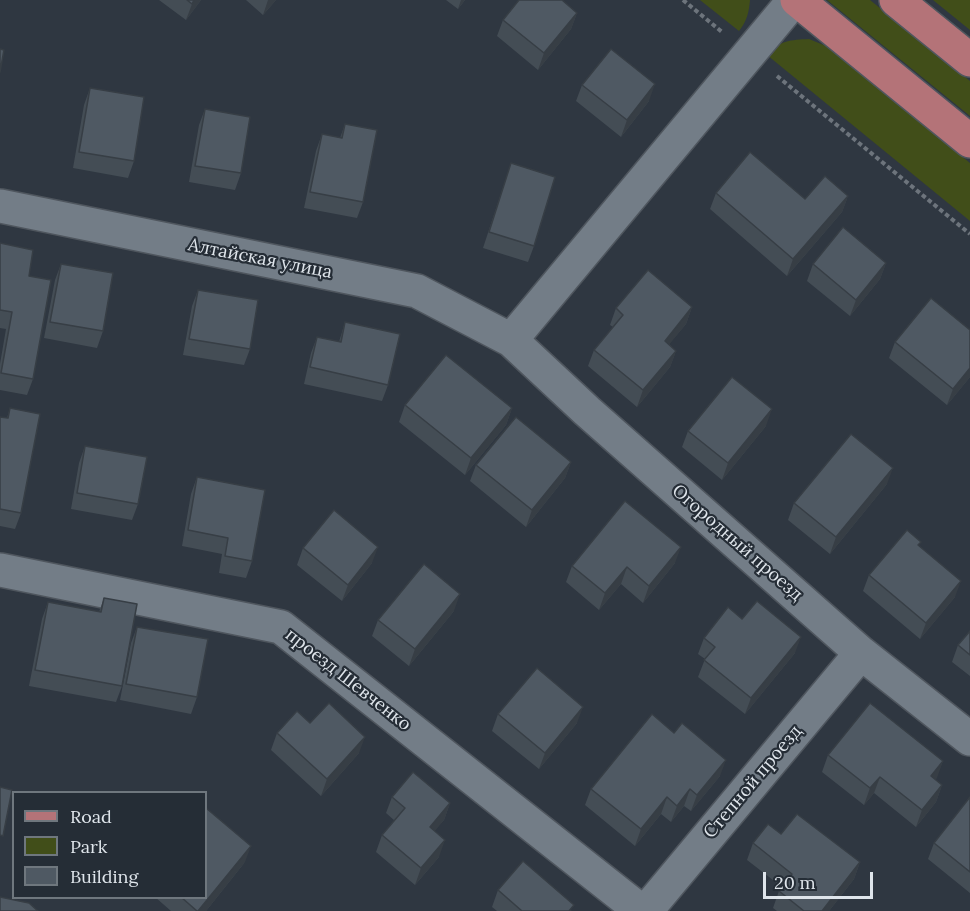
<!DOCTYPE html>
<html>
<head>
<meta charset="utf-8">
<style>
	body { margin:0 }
	#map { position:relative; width:970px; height:911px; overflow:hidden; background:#2f3741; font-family:Lora,serif }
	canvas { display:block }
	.legend { position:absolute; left:12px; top:791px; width:195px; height:108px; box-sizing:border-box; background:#252d36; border:2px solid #6f777e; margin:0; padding:8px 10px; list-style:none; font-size:18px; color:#dfe5eb }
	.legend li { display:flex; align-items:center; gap:12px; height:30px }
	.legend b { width:30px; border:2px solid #6f777e }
	.scale { position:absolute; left:763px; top:872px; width:110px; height:27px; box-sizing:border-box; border:3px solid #dfe5eb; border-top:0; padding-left:8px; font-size:18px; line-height:21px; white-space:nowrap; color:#dfe5eb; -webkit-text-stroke:4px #252d36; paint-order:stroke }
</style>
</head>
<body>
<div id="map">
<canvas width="970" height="911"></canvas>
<ul class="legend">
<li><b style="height:8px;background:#b47378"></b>Road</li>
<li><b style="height:16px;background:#414e19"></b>Park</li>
<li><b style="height:16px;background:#4f5963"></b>Building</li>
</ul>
<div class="scale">20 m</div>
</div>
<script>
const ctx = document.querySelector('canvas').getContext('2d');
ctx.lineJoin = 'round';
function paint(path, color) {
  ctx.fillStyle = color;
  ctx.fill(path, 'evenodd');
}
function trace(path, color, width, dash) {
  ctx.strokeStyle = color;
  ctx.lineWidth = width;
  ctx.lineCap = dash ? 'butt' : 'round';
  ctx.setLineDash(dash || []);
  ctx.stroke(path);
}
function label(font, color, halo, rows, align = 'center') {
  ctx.font = font + ' Lora,serif';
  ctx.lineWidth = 4.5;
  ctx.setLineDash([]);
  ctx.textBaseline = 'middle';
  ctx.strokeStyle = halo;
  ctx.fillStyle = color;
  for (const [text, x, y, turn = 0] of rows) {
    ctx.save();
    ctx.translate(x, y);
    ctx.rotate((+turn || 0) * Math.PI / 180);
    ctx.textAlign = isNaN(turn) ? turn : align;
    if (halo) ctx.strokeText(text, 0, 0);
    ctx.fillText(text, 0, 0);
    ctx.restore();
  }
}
paint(new Path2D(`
	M700 0H750C749 12 747 21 739 31Z
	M827 0H870L970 81V116Z
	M933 0H970V30Z
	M809 39 826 46 970 163V221L767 55C781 40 790 40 809 39Z`), '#414e19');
const minor = new Path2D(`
	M0 206 417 291 511 340 587 411 861 653 970 739
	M511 340 794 0
	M0 570 281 627 641 911
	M646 911 861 653`);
const primary = new Path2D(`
	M797 0 970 141
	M896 0 970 60`);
trace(minor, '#4f565e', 36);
trace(primary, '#4f565e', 36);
trace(new Path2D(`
	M683 0 722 32
	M777 76 970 234`), '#6d747c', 4, [4.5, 3]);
trace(minor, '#737d87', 33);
trace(primary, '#b47378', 33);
paint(new Path2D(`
	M159 0H201L186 20Z
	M246 0H276L263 15Z
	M446 0H465L458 9Z
	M577 13 571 29 538 70 497 36 503 20Z
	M582 85 649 101 621 137 576 101Z
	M90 88 134 161 128 178 73 168 84 105Z
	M205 109 241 173 235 190 189 182 199 125Z
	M345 124 363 202 357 218 304 208 316 151 322 134 340 138Z
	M511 163 534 246 528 262 483 248Z
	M716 193 805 199 848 196 842 212 787 276 710 209Z
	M0 243 29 276 33 379 27 395 0 390V364L6 329 0 328Z
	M886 263 880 279 850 316 807 281 813 264Z
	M61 264 103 331 97 348 44 338 55 280Z
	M198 290 250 349 244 365 183 355 192 306Z
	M692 307 686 324 669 344 676 351 670 367 637 407 588 366 594 350 613 327 610 325 616 308Z
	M345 322 388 385 382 401 304 384 311 353 317 337 339 342Z
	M970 330V377L947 405 889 358 895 342Z
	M405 405 512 408 506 425 465 475 399 422Z
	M10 408 21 513 15 529 0 526V417L7 418Z
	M766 426 722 480 682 447 688 431Z
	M85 446 138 504 132 520 71 509 79 463Z
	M571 462 565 478 526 527 470 481 476 465Z
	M197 477 252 561 246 578 219 573 222 554 182 546 191 494Z
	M887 484 830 554 788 520 794 503Z
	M303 548 372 563 342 601 297 565Z
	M675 563 643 603 621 584 599 610 566 582 572 566Z
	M869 575 955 597 920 639 863 591Z
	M104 598 122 686 116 702 29 686 42 619 48 602 99 612Z
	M454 611 409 666 372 636 378 620Z
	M742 619 795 653 745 714 698 677 705 659 698 654 704 638Z
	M137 627 197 697 191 714 120 700 131 643Z
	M970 631V676L952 662 958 645Z
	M498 714 577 723 539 769 492 731Z
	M310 723 359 753 321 796 271 750 277 733Z
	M828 755 943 761 935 780 942 785 936 802 916 827 874 793 864 805 822 772Z
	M720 776 691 811 684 806 671 822 661 814 635 846 585 805 591 789Z
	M392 797 450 803 444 820 434 831 439 857 415 885 376 852 382 835 395 821 386 813Z
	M970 797V893L928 859 934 843Z
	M781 834 860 862 854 879 829 911H777L773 908 779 891 782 887 747 860 753 843Z
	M245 862 206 911H171L155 897H206Z
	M498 890 572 911H497L492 907Z`), '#444d55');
paint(new Path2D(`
	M194 0H201L186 20 192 4Z
	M268 0H276L263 15Z
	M461 0H465L458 9Z
	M577 13 571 29 538 70 544 53Z
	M655 84 649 101 621 137 627 120Z
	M848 196 842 212 787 276 793 259Z
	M886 263 880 279 850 316 856 300Z
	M692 307 686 324 659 357 665 341Z
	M676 351 670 367 637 407 643 390Z
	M970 368V377L947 405 953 389Z
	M512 408 506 425 465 475 471 458Z
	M772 409 766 426 722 480 728 463Z
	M571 462 565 478 526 527 532 510Z
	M893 468 887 484 830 554 836 537Z
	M378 547 372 563 342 601 348 585Z
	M681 547 675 563 643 603 649 586Z
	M627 567 621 584 599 610 605 593Z
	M961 581 955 597 920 639 926 623Z
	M460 594 454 611 409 666 415 649Z
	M801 637 795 653 745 714 751 698Z
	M583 707 577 723 539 769 545 753Z
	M365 737 359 753 321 796 327 779Z
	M726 760 720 776 691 811 697 795Z
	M943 761 937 778 925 793 931 776Z
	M880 777 874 793 864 805 870 788Z
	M942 785 936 802 916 827 922 810Z
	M690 789 684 806 671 822 677 806Z
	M667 797 661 814 635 846 641 829Z
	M450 803 444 820 424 844 430 827Z
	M445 840 439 857 415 885 421 868Z
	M251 846 245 862 206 911H198Z
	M860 862 854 879 829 911H822Z`), '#373e45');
const building = new Path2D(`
	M187 0H194L192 4Z
	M519 0H562L577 13 544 53 503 20Z
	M0 49 4 50 0 72Z
	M611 49 655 84 627 120 582 85Z
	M90 88 144 97 134 161 79 152Z
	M205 109 250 117 241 173 195 166Z
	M345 124 377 130 363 202 310 192 322 134 342 138Z
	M750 152 805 199 825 176 848 196 793 259 716 193Z
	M511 163 555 177 534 246 489 232Z
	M843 227 886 263 856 300 813 264Z
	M0 243 33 250 29 276 51 280 33 379 1 373 12 312 0 310Z
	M61 264 113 273 103 331 50 322Z
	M648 270 692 307 665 341 676 351 643 390 594 350 623 315 616 308Z
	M198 290 258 300 250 349 189 339Z
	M931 298 970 330V368L953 389 895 342Z
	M345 322 400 334 388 385 310 367 317 337 341 342Z
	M446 355 512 408 471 458 405 405Z
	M732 377 772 409 728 463 688 431Z
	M10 408 40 414 21 513 0 509V417L8 418Z
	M516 417 571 462 532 510 476 465Z
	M851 434 893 468 836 537 794 503Z
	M85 446 147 457 138 504 77 493Z
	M197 477 265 490 252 561 225 556 228 538 188 530Z
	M625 501 681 547 649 586 627 567 605 593 572 566Z
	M334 510 378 547 348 585 303 548Z
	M907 530 921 542 918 545 961 581 926 623 869 575Z
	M424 564 460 594 415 649 378 620Z
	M104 598 137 604 122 686 35 670 48 602 101 612Z
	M757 601 801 637 751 698 704 660 715 647 704 638 728 607 742 619Z
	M137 627 208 639 197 697 126 684Z
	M970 631V655L958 645Z
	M537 668 583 707 545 753 498 714Z
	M329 703 365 737 327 779 277 733 297 711 310 723Z
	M870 703 943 761 931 776 942 785 922 810 880 777 870 788 828 755Z
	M652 714 674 733 682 723 726 760 697 795 690 789 677 806 667 797 641 829 591 789Z
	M413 772 450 803 430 827 445 840 421 868 382 835 405 808 392 797Z
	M0 787 12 790 3 836 0 835Z
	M970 797V872L934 843Z
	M206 808 251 846 198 911H197L181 897H206Z
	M797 814 860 862 822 911H804L779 891 792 874 753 843 768 824 781 834Z
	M523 861 574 905 569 911H522L498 890Z
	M0 897 29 903 38 911H0Z`);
paint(building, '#4f5963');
trace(building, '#373e45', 1.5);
label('18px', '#dfe5eb', '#252d36', [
	["Алтайская улица",260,259,11],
	["Огородный проезд",737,543,41],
	["проезд Шевченко",348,680,38],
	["Степной проезд",753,782,-50]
]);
</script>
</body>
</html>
